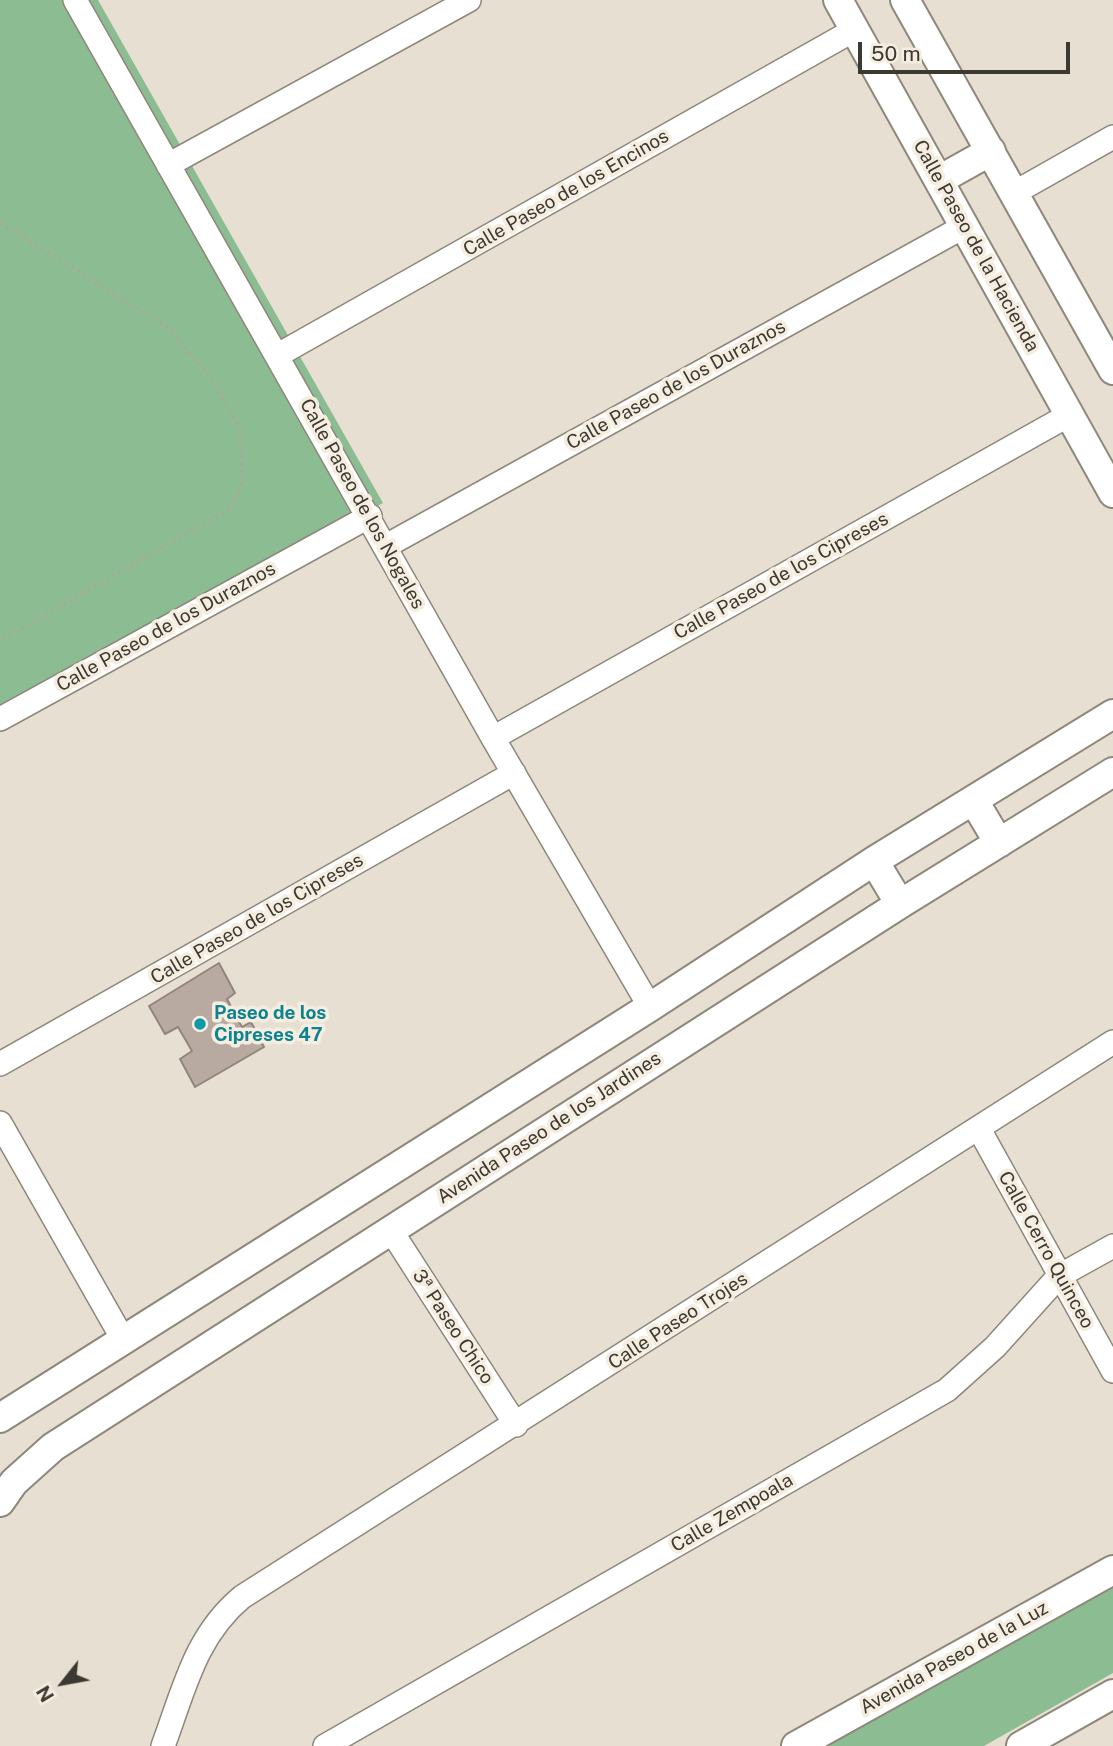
<!DOCTYPE html>
<html>
<head>
<meta charset="utf-8">
<style>
	body { margin:0 }
	#map { position:relative; width:1113px; height:1746px; overflow:hidden; background:#e7e0d2; font-family:"Public Sans",sans-serif }
	canvas { display:block }
	.north { position:absolute; left:28px; top:1648px; width:70px; height:70px; -webkit-text-stroke:5px #f5eddf; paint-order:stroke; rotate:239deg; font-size:19px; font-weight:700; line-height:28px; text-align:center; color:#3c3933 }
	.north::after { content:''; display:block; margin:auto; width:24px; height:32px; background:#3c3933; clip-path:polygon(50% 0,100% 100%,50% 72%,0 100%) }
	.scale { position:absolute; left:858px; top:42px; width:212px; height:32px; box-sizing:border-box; border:4px solid #3c3933; border-top:0; padding-left:9px; font-size:21px; line-height:24px; white-space:nowrap; color:#3c3933; -webkit-text-stroke:5px #f5eddf; paint-order:stroke }
</style>
</head>
<body>
<div id="map">
<canvas width="1113" height="1746"></canvas>
<div class="north">N</div>
<div class="scale">50 m</div>
</div>
<script>
const ctx = document.querySelector('canvas').getContext('2d');
ctx.lineJoin = 'round';
function paint(path, color) {
  ctx.fillStyle = color;
  ctx.fill(path, 'evenodd');
}
function trace(path, color, width, dash) {
  ctx.strokeStyle = color;
  ctx.lineWidth = width;
  ctx.lineCap = dash ? 'butt' : 'round';
  ctx.setLineDash(dash || []);
  ctx.stroke(path);
}
function label(font, color, halo, rows, align = 'center') {
  ctx.font = font + ' "Public Sans",sans-serif';
  ctx.lineWidth = 7;
  ctx.setLineDash([]);
  ctx.textBaseline = 'middle';
  ctx.strokeStyle = halo;
  ctx.fillStyle = color;
  for (const [text, x, y, turn = 0] of rows) {
    ctx.save();
    ctx.translate(x, y);
    ctx.rotate((+turn || 0) * Math.PI / 180);
    ctx.textAlign = isNaN(turn) ? turn : align;
    if (halo) ctx.strokeText(text, 0, 0);
    ctx.fillText(text, 0, 0);
    ctx.restore();
  }
}
paint(new Path2D(`
	M0 0H98L383 503 0 718Z
	M1113 1578V1673L984 1746H810Z`), '#8cbc92');
const building = new Path2D(`
	M219 963 235 993 227 999 242 1027 251 1022 264 1047 195 1087 180 1059 192 1051 178 1027 165 1034 149 1006Z`);
paint(building, '#b8aaa1');
trace(building, '#93857d', 2);
const minor = new Path2D(`
	M75 0 493 738 650 1007
	M168 165 469 0
	M1014 193 1113 137
	M278 355 854 30
	M386 546 965 226
	M0 719 370 516
	M493 738 1069 415
	M0 1064 514 773
	M0 1123 124 1341
	M979 1129 1113 1371
	M390 1229 516 1425
	M163 1746C184 1690 195 1636 242 1597L1113 1042
	M325 1746 947 1390 995 1347 1059 1276 1113 1246`);
const tertiary = new Path2D(`
	M838 0 1113 493
	M905 0 1113 370
	M939 180 991 151
	M974 801 999 843
	M874 861 900 904
	M0 1418 650 1007 874 861 1113 714
	M0 1502 14 1482 53 1447 900 904 1113 772
	M796 1746 1113 1570
	M1021 1746 1113 1694`);
trace(minor, '#8e877a', 26);
trace(tertiary, '#8e877a', 32);
trace(new Path2D(`
	M0 223 170 329 214 382 240 430 243 482 229 509 0 641`), '#aca69b', 4.5, [2, 5]);
trace(minor, '#fff', 23);
trace(tertiary, '#fff', 28);
for (const [x, y, r, color] of [
	[200,1024,7,"#0f9aa8"]
]) {
  const dot = new Path2D();
  dot.arc(x, y, r, 0, 2 * Math.PI);
  ctx.fillStyle = color;
  ctx.fill(dot);
  trace(dot, '#f5eddf', 2.5);
}
label('19px', '#3c3933', '#f5eddf', [
	["Calle Paseo de los Encinos",566,193,-30],
	["Calle Paseo de la Hacienda",976,246,61],
	["Calle Paseo de los Duraznos",676,385,-29],
	["Calle Paseo de los Nogales",362,504,61],
	["Calle Paseo de los Cipreses",781,576,-29],
	["Calle Paseo de los Duraznos",166,627,-29],
	["Calle Paseo de los Cipreses",257,919,-30],
	["Avenida Paseo de los Jardines",549,1128,-33],
	["Calle Cerro Quinceo",1046,1250,61],
	["Calle Paseo Trojes",678,1321,-33],
	["3ª Paseo Chico",453,1327,57],
	["Calle Zempoala",732,1513,-30],
	["Avenida Paseo de la Luz",954,1658,-29]
]);
label('bold 19px', '#0d838f', '#f5eddf', [
	["Paseo de los",214,1013],
	["Cipreses 47",214,1035]
], 'left');
</script>
</body>
</html>
